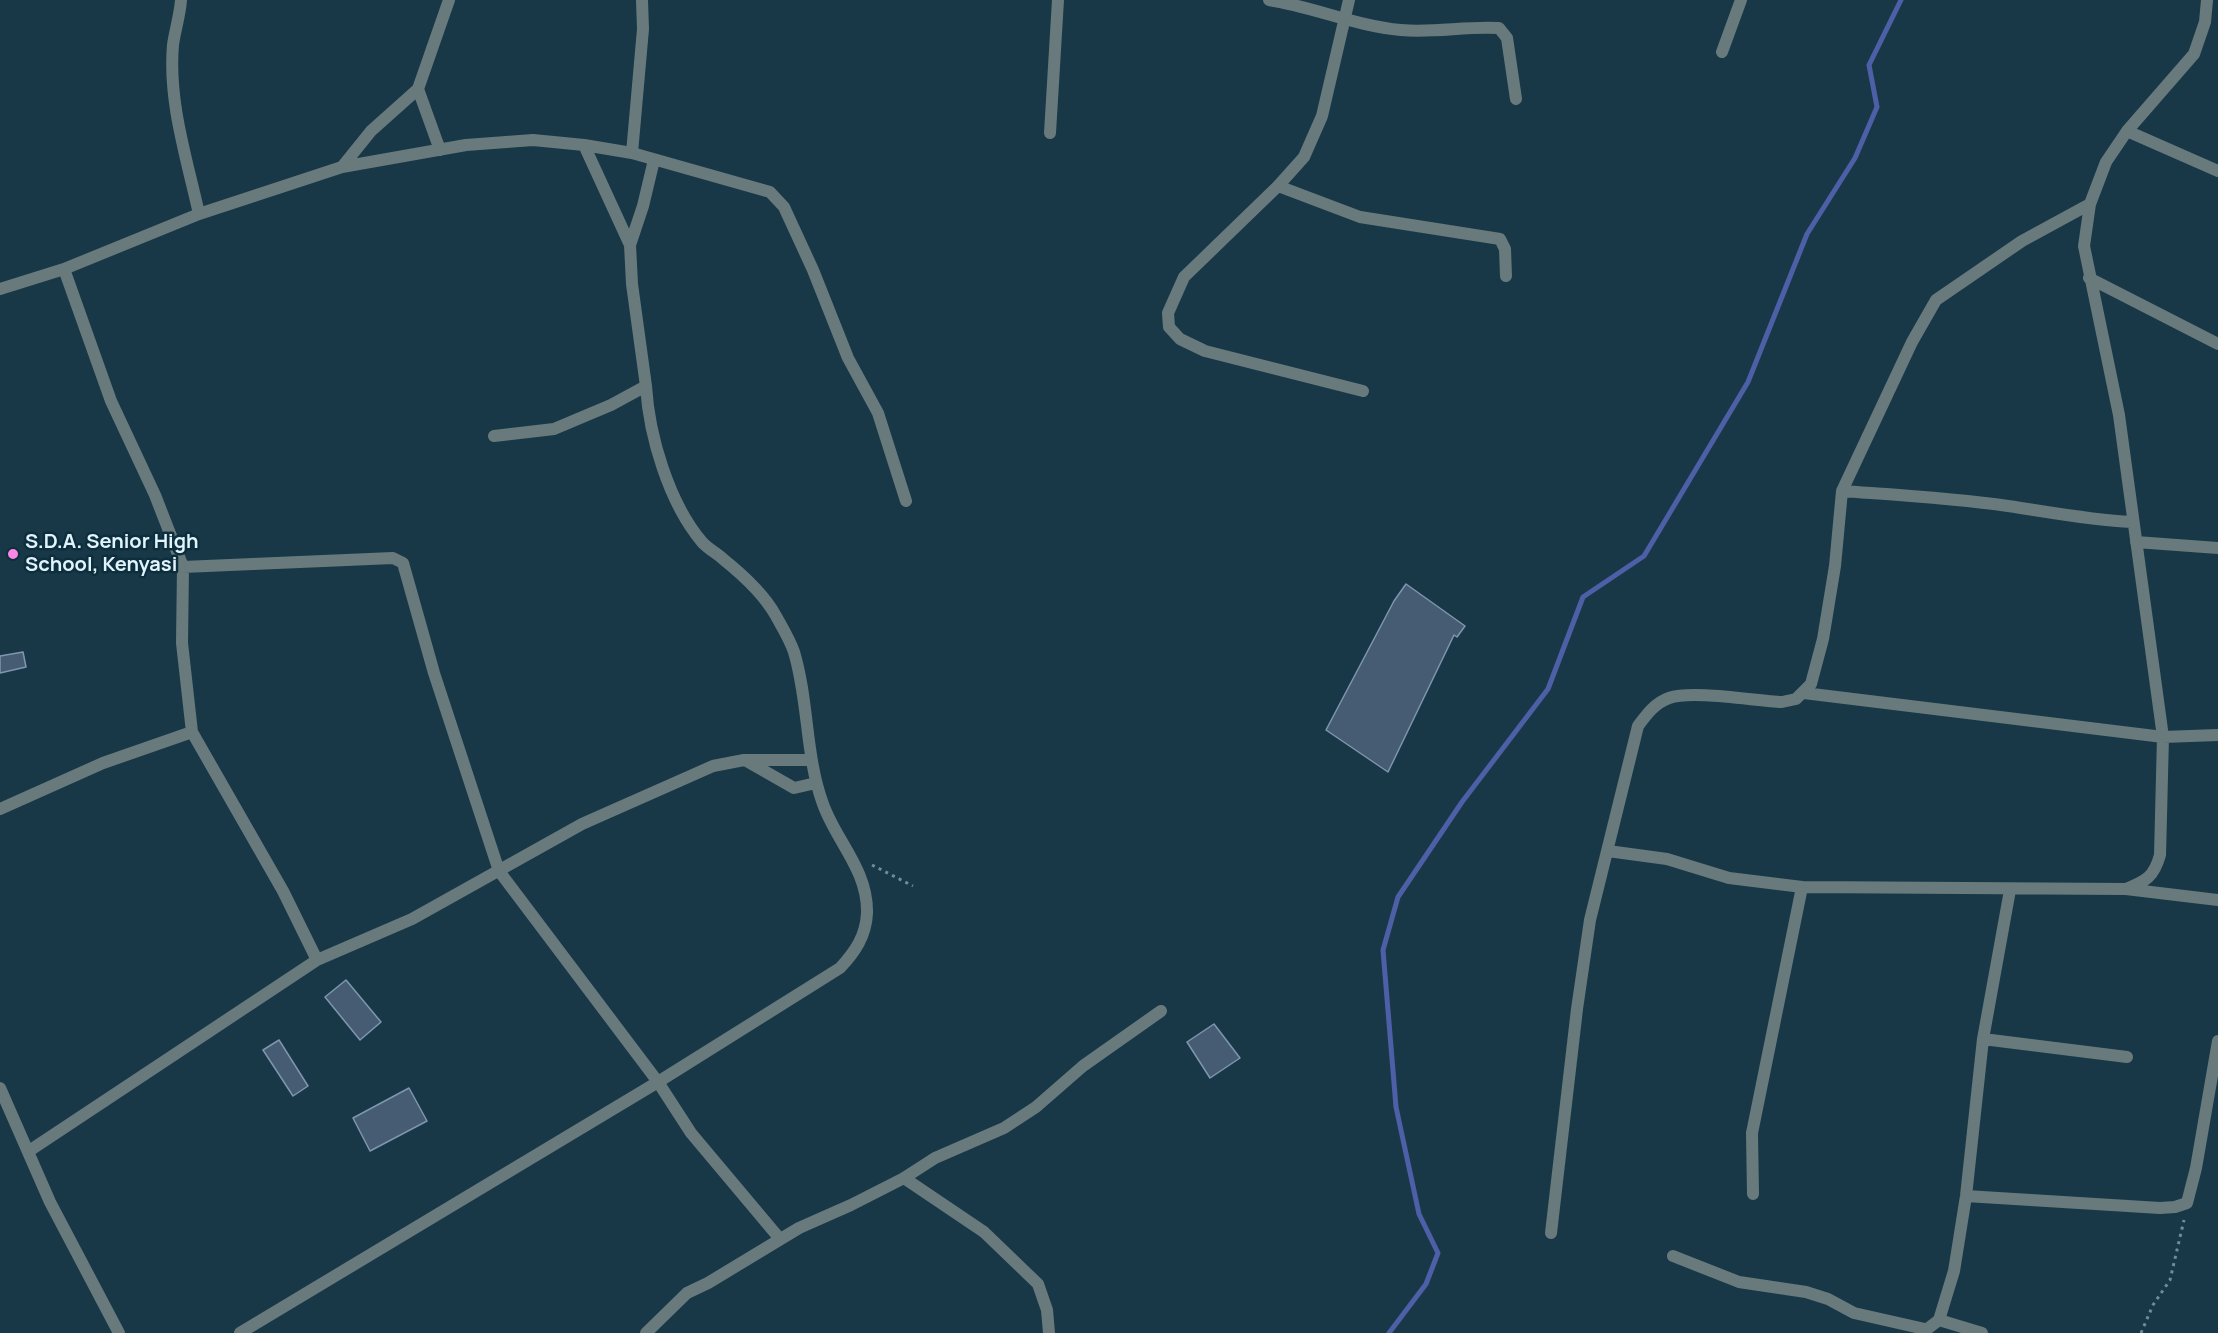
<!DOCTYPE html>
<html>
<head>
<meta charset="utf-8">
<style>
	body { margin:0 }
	canvas { display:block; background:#183847 }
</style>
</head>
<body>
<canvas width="2218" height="1333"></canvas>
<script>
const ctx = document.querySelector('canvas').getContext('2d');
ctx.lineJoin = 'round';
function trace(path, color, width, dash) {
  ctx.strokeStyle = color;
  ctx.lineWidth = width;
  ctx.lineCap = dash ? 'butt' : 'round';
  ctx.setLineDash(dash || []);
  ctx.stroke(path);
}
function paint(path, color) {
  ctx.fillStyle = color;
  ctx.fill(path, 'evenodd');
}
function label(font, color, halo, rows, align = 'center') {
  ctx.font = font + ' Manrope,sans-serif';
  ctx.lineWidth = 5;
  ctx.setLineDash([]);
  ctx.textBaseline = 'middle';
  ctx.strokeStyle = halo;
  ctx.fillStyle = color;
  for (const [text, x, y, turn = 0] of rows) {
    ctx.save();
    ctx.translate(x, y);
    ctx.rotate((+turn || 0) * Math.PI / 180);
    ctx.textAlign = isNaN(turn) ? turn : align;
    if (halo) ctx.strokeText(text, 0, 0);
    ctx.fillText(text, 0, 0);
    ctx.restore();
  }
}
trace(new Path2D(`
	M1389 1333 1426 1284 1438 1253 1419 1214 1396 1107 1383 950 1398 897 1462 802 1548 689 1583 597 1644 556 1748 382 1807 234 1855 158 1877 107 1869 65 1901 0`), '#4d5fa7', 5);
const building = new Path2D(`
	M1406 584 1465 626 1457 637 1454 635 1388 772 1326 730 1394 601Z
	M23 652 26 667 0 673V656Z
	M346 980 381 1022 360 1040 325 997Z
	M1214 1024 1240 1058 1210 1078 1187 1042Z
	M279 1040 308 1086 293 1096 263 1050Z
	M409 1088 427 1121 370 1151 353 1118Z`);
paint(building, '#465c73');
trace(building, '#7f96af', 1.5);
trace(new Path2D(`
	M872 865 913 886
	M2141 1333 2153 1305 2170 1280 2184 1220`), '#718b97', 3, [3, 4.5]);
trace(new Path2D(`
	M181 0C180 15 175 30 173 45 168 102 187 159 199 214
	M1269 0C1314 7 1356 26 1401 30 1434 33 1466 26 1499 28L1507 38 1516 99
	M1349 0 1322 116 1304 157 1278 186 1184 277 1168 313 1169 327 1180 339 1205 351 1363 391
	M1722 52 1741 0
	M418 89 440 150
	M2127 131 2218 171
	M1050 133 1058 0
	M584 145 632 153 770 192 784 207 813 270 848 358 878 413 906 501
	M632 153 643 29 642 0
	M342 167 466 145 533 140 584 145 630 245 632 284 646 386 611 405 554 429 494 436
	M1278 186 1360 217 1500 239 1505 249 1506 276
	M630 245 643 206 654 160
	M64 269 111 401 155 495 183 567 182 643 192 732
	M2089 278 2218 344
	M0 289 64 269 199 214 342 167 371 131 418 89 449 0
	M1842 491C1897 495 1953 498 2008 506 2049 512 2089 520 2132 522
	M2136 542 2218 548
	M183 567 393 558 403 563 434 673 499 871 658 1082 691 1133 780 1239
	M1804 693 2163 737 2218 735
	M745 760 794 788 816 783
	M0 809 103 763 192 732 283 891 317 960
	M1608 851 1667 859 1729 878 1802 887 2126 889 2218 900
	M2126 889C2146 881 2154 877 2160 855L2163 737 2119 415 2084 246 2090 204 2106 162 2127 131 2194 54 2205 22 2207 0
	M1983 1039 2127 1057
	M0 1088 50 1202 119 1333
	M29 1151 317 960 412 919 582 824 713 766 744 760H810
	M904 1178 984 1232 1038 1284 1047 1310 1049 1333
	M1753 1194 1752 1133 1802 887
	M1966 1196 2160 1208 2175 1207 2187 1203 2196 1168 2218 1041
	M1551 1233 1577 1009 1590 920 1638 726C1647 714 1655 703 1669 698 1693 690 1755 701 1782 702L1796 699 1811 684 1823 639 1835 566 1842 491 1912 342 1936 300 2022 241 2090 204
	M1673 1256 1739 1282 1806 1292 1828 1299 1854 1313 1925 1329
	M1939 1320 1982 1333
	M240 1333 658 1082 840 968C855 952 866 936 867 913 868 870 836 841 823 804 805 755 809 702 794 652 790 640 782 627 776 616 764 594 743 575 723 559 717 553 708 549 702 542 669 503 649 436 646 386
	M646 1333 687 1293 708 1283 799 1228 851 1205 904 1178 935 1158 1004 1128 1036 1107 1083 1066 1161 1011
	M1922 1333 1939 1320 1954 1271 1966 1196 1983 1039 2010 890`), '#697a7d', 12);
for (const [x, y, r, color] of [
	[13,554,6,"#fa87e7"]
]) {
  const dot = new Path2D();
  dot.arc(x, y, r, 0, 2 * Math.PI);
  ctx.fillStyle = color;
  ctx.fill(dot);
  trace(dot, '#0d2e3c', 2);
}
label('bold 20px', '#e1f3fc', '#0d2e3c', [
	["S.D.A. Senior High",25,542],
	["School, Kenyasi",25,565]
], 'left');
</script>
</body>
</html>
